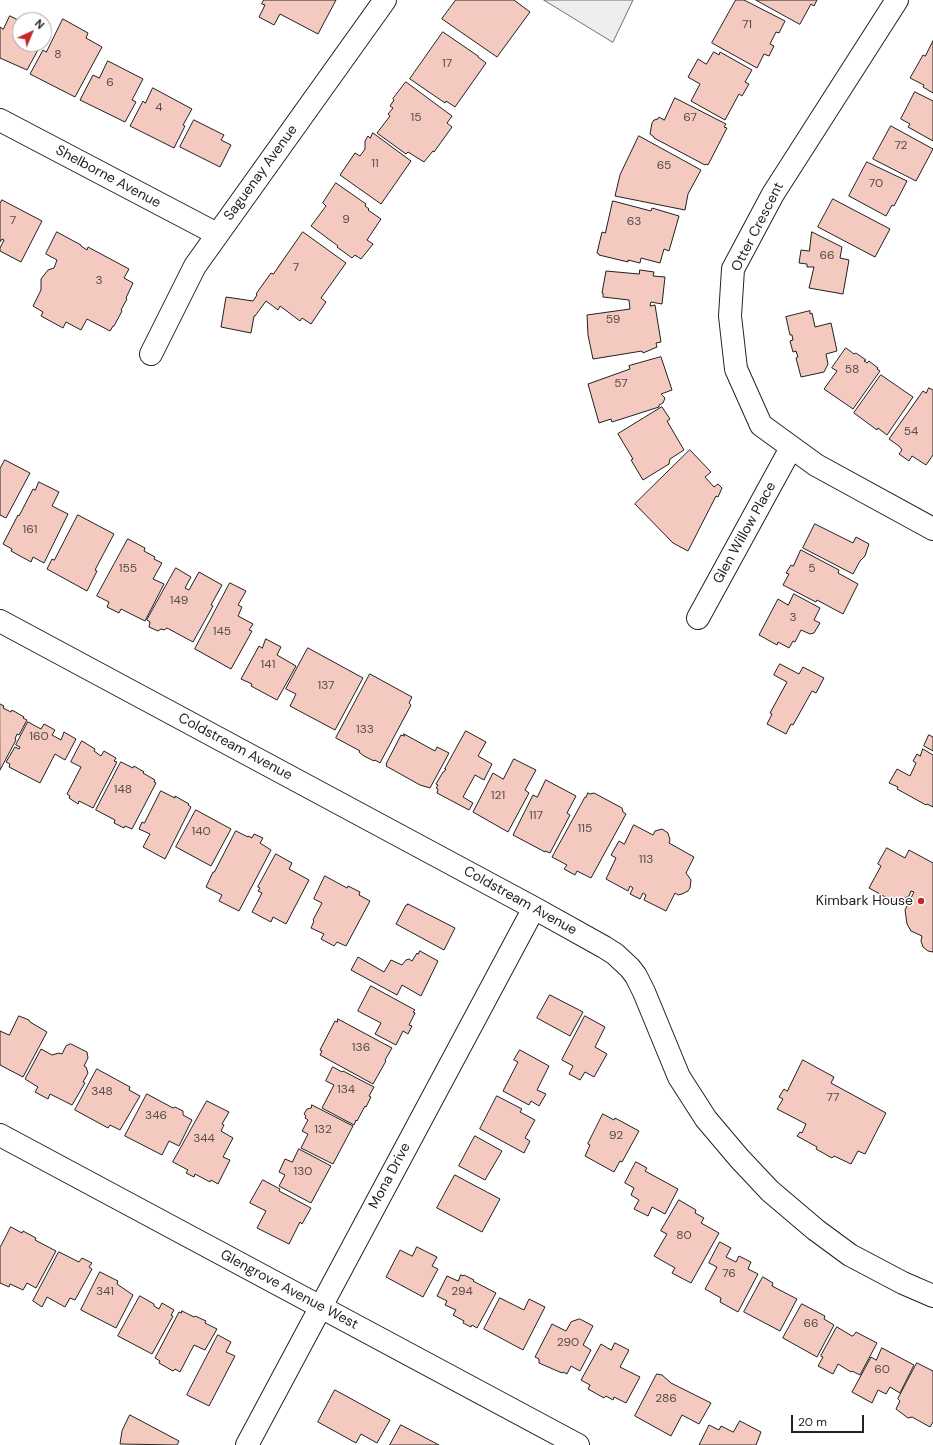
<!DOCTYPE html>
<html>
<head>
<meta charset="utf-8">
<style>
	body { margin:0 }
	#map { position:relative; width:933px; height:1445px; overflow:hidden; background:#fff; font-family:"DM Sans",sans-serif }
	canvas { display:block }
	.north { position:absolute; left:12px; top:12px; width:40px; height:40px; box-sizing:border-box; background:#fff; border:1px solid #a7a7a7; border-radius:50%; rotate:44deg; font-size:11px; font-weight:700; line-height:16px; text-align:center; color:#222 }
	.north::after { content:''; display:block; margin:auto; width:14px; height:18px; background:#c62828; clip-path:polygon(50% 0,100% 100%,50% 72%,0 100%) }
	.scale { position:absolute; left:791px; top:1415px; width:73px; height:18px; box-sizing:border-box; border:2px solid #222; border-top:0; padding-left:5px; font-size:12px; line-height:14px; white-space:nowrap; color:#222; -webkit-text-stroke:3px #fff; paint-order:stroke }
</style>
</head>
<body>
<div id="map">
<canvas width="933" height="1445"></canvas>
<div class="north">N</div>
<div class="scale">20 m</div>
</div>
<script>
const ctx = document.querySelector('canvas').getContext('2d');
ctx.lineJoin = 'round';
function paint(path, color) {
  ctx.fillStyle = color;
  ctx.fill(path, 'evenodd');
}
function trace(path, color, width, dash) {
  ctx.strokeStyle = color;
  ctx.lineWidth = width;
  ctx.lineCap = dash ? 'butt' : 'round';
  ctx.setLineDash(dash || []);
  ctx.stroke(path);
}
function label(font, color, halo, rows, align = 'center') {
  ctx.font = font + ' "DM Sans",sans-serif';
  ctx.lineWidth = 3;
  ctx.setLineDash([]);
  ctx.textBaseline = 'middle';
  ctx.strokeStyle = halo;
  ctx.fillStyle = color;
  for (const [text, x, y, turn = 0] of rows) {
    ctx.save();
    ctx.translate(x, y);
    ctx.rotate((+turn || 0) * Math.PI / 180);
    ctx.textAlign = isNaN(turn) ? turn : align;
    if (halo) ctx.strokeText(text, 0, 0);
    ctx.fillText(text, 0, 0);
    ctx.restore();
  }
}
const green = new Path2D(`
	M544 0H633L613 42Z`);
paint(green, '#eee');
trace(green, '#6f6f6f', 1);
const building = new Path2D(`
	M264 0H336L318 34 280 14 274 25 259 17 265 5 262 4Z
	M456 0H514L530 12 497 57 442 19Z
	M736 0H744L785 21 779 33 776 32 770 44 774 46 769 56 764 54 757 68 712 43Z
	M756 0H817L814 6 811 4 800 24Z
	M10 16 20 21V44H32L39 48 27 70 0 58V27L3 29Z
	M63 19 88 33 86 38 102 47 75 97 30 74 43 50 46 52Z
	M443 32 478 56V57L486 63 455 107 446 101 445 103 410 79Z
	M933 41V93L923 87 924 85 910 78 923 55 925 56Z
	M714 52 719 55 720 52 752 70 745 82 749 84 742 96 739 94 725 120 691 101 700 84 688 77 698 59 706 64Z
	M108 61 143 79 132 100 136 102 125 122 80 100 93 75 99 78Z
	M406 82 452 116 447 123 452 127 434 152 433 151 424 162 408 152 406 154 377 133 390 116 388 114 393 108 390 106 394 100 393 99Z
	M153 88 192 109 183 125 185 126 174 148 130 126 143 101 145 103Z
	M915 92 933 101V141L908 127 910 124 901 119Z
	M675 98 726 124 724 127 727 128 708 165 706 164 705 165 654 138V137L650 134 652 123 654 120 658 119 659 117 664 120Z
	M194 120 224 135 221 140 231 145 220 167 180 147Z
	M891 126 933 149 916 181 873 159Z
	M373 133 411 161 381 204 340 175 355 153 360 156 365 149V141L368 136 370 138Z
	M639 136 701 170 688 194 685 210 615 196 620 175Z
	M867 162 907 181 894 206 892 205 886 216 849 196Z
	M336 183 366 204 365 206 369 209 368 210 381 219 367 240 373 244 361 259 355 255 352 258 337 247 338 246 311 226 326 206 323 203Z
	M833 199 890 229 875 257 818 227Z
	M2 200 42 221 21 262 0 251V248L4 240 2 239 0 242V204Z
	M613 201 651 211 652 208 679 216 669 251 664 249 660 263 641 258 640 263 628 260V262L599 255V254L597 253 602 232 605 233Z
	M57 232 81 245V246L87 250 88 247 129 269 124 278 133 283 126 298 127 299 121 310 122 311 114 326H113L110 331 87 319 81 330 66 322 63 328 41 316 43 312 33 306 41 290V279L48 270 54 268 57 260 46 254Z
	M303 232 346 263 321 298 326 302 311 324 302 318 300 321 280 306 278 310 266 301 255 316H254L251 333 221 327 226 297 253 301 257 295 256 294 271 273 273 274Z
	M812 232 842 247 840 258 849 260 843 294 809 288 814 267H807V264L799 263 801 250 809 251Z
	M640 270 654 272 653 276 665 277 662 304 651 302 650 306 655 305 661 342 656 343 657 347 643 353 642 351 593 359 588 335 587 315 630 309 629 300 603 297V293H602L606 271 639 274Z
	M810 311V314L812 313 815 327 831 323 837 351 826 354 828 364 824 372 801 377 796 358 798 357 796 351 793 352 790 341 793 340 792 335H790L786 317Z
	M846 348 854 354 856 353 866 360 864 361 867 363 869 361 878 368 877 369 880 371 853 409 824 389 837 371 832 368Z
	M661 357 672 390 661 394 665 398 663 403 659 405V407L612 422 611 419 599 423 588 384 630 369 629 366Z
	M881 375 913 397 887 435 878 428 877 430 854 413Z
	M929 388 933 390V455L926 465 912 456 909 461 899 454 902 450 899 446 889 439 923 391 926 393Z
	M662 407 670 419 667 421 684 450 670 459 669 464 643 480 631 460 633 459 618 434Z
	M690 450 711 472 705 477 714 487 718 484 722 488 718 497 716 496 688 551 673 543 635 504Z
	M5 460 30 473 6 518 0 515V469Z
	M39 482 59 492 52 506 68 514 44 563 33 557 31 562 11 551 12 549 3 544 18 515 19 516 33 489 35 490Z
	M78 515 114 534 95 570 97 571 87 591 47 569 52 559 54 560Z
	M815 524 853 543 856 537 869 544 865 556 860 561 853 574 803 548Z
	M128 539 145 548 144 551 155 557 154 559 162 563 153 579 164 584 145 621 121 609 119 613 107 607 109 602 97 596Z
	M801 550 839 570 838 573 858 584 843 614 817 600 816 602 783 585 789 574 786 573 791 565 793 566Z
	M176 568 191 577 185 588 189 590 199 572 222 585 211 605 213 606 193 642 167 628 164 630 161 629 158 631 149 627 150 622 147 620Z
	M230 583 246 591 238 605 242 607 238 616 253 624 249 630 252 631 231 669 195 649Z
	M794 594 820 608 814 620 820 623 814 633 810 634 801 630 795 642 793 641 789 648 778 642 777 645 759 635 778 599 788 605Z
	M266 639 281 647 277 655 296 666 277 700 251 686 252 684 241 679 259 646 262 648Z
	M308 648 363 678 335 730 290 706 296 694 286 689Z
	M780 664 799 674 803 667 824 678 816 693 812 691 793 725 791 724 786 734 767 724 772 714 770 713 787 682 774 675Z
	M370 674 412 697 409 703 411 705 380 763 375 760 374 761 364 756 359 752 360 751 336 738Z
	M0 704 4 706 3 708 11 712 12 710 24 717 23 718 27 720 19 735 17 734 15 739 16 740 0 770Z
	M28 722 41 729 44 724 55 730 52 735 61 740 64 732 76 739 65 760 55 754 40 783 9 767 10 764 6 762 15 747 19 749 20 747 16 745Z
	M466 731 486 742 478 756 492 764 484 780 475 775 463 797 473 803 469 810 437 793 438 789 436 788 438 785 436 784 443 772H444L446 769H445Z
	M404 734 435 751 437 747 449 753 430 788 420 785 386 766 387 764H386L401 735 404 736Z
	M929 735 933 737V751L924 746Z
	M82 741 95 749 94 751 101 756 104 751 116 758 114 761 117 762 93 808 79 801 78 804 69 798 70 796 67 794 81 767 71 762Z
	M923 749 933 755V807L927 804 926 805 897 789 898 787 889 783 897 769 910 776 916 763 913 761 917 754 920 756Z
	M514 759 536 770 525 790 529 793 508 832 473 812 493 773 503 779Z
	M121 762 133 768 134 766 144 772 143 773 155 780 154 782 156 783 132 829 125 826 124 828 114 823 115 820 96 810Z
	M546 780 576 796 567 813 570 815 550 853 545 851V852L513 835 533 795 537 797Z
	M161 791 175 798V796L189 804 188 805 191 807 165 859 143 847 150 834 139 829 142 822 144 823Z
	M588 793 590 794 594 793 622 808 623 812 626 814 591 878 577 871 575 875 564 869 567 865 552 857 585 797H586Z
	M196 810 231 829 211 866 176 847Z
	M634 825 653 835 655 831 662 829 668 833 670 840 669 843 694 857 686 873 691 880 690 888 688 891 682 894 678 895 675 893 666 911 644 900 646 895 643 893 640 899 630 894 633 888 630 886 628 891 606 879 616 858 611 855 619 841 624 844Z
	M236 831 248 837V836L252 838 254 834 263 838 260 843 271 850 239 911 219 901 222 895 206 887 213 872H214Z
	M887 848 905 858 909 850 933 863V952L928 951 923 947 921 941 922 936 911 931 907 924 905 910 914 892 911 891 909 896 903 899 901 898 898 904 869 888 881 866 878 864Z
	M276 854 292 863 289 869 309 880 286 924 273 917 271 922 252 912 262 893 258 891 260 888 258 887Z
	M325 876 347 888 348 886 360 892 359 895 370 901 346 946 337 942 334 946 321 939 324 934 311 928 314 921 313 920 322 903 314 899Z
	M408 904 455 928 444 950 396 924 406 905H407Z
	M420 951 438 961 421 996 402 985 397 995 351 970 358 957 384 972 391 960 402 965 406 960 409 959 412 961 417 953 418 954Z
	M371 986 415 1010 413 1012 415 1013 409 1025 412 1026 408 1034 403 1031 396 1045 375 1034 381 1023 358 1011Z
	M550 995 583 1012 570 1036 537 1018Z
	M19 1016 29 1020 30 1022 47 1032 23 1077 0 1065V1031L9 1035Z
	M585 1016 605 1027 595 1047 607 1054 594 1077 585 1072 580 1080 569 1074 573 1066 562 1060Z
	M338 1019 392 1048 385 1060 386 1061 373 1084 320 1055 322 1051 320 1050 335 1021 337 1022Z
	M71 1044 87 1052 88 1058 84 1066 86 1067 88 1073 83 1082 85 1083 72 1105 50 1094 48 1099 35 1092 38 1087 25 1079 41 1049 52 1055 59 1053 62 1054 66 1046Z
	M520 1050 549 1066 537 1090 546 1094 539 1106 531 1101 529 1105 503 1091 518 1062 514 1060Z
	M803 1060 834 1077 831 1083 886 1113 865 1154 858 1151 851 1164 834 1156 832 1158 816 1149 817 1147 797 1136 800 1132 802 1133 806 1124 777 1109 783 1099 779 1097 784 1089 787 1091Z
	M333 1067 342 1072 343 1071 374 1087 369 1096 371 1097 366 1107 365 1106 357 1121 356 1120 354 1125 322 1108 334 1085 326 1081Z
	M97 1069 130 1087 129 1090 140 1096 120 1130 110 1125 108 1128 75 1110Z
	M147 1094 173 1108 175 1107 183 1111V1115L192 1120 179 1146 169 1141 162 1155 125 1136Z
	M497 1096 522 1109 520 1112 535 1120 525 1138 530 1141 524 1153 480 1129Z
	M207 1101 229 1112 222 1124 224 1125 221 1131 233 1138 223 1157 230 1160 218 1184 211 1180 210 1182 195 1174 194 1177 186 1173 188 1170 173 1162Z
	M312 1105 353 1126 333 1164 301 1148 308 1134 302 1131 308 1120 305 1118 306 1116 304 1114 307 1109 311 1108Z
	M603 1114 614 1120 615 1118 639 1131 622 1162 620 1161 614 1172 585 1156 590 1145 588 1144Z
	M475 1136 502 1151 485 1180 459 1166Z
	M299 1149 331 1166 311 1203 279 1186 285 1175 279 1172 285 1159 292 1162Z
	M636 1162 647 1168 645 1171 678 1189 665 1214 652 1207 648 1216 634 1209 639 1200 631 1195 634 1188 625 1183Z
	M455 1175 500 1199 482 1232 437 1208Z
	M263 1180 280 1189 279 1191 311 1208 302 1224 300 1222 289 1244 257 1228 266 1211 250 1203Z
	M679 1200 696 1210 695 1213 704 1218 701 1223 719 1233 691 1283 672 1273 675 1268 654 1256 667 1234 661 1231Z
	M11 1227 22 1233 23 1231 36 1238 35 1240 56 1251 36 1288 27 1283 23 1290 10 1284 9 1287 0 1283V1248Z
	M720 1242 731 1248 726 1257 736 1262 739 1256 751 1262 748 1269 758 1274 738 1312 720 1302 721 1298 705 1289 717 1267 709 1263Z
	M417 1247 437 1257 432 1266 438 1269 423 1297 386 1277 400 1250 412 1256Z
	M59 1252 79 1262 82 1258 92 1263 89 1267 92 1269 75 1300 70 1298 65 1307 47 1297 42 1307 33 1301Z
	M100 1272 118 1281 117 1284 133 1295 116 1328 81 1310Z
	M461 1275 463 1276 464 1275 474 1280 473 1281 496 1293 477 1328 472 1325 471 1327 463 1323 464 1321 453 1315 456 1310 445 1305 447 1301 437 1296 447 1276 458 1281Z
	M763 1277 773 1283 772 1286 797 1299 780 1331 744 1312Z
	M140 1296 154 1304V1306L159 1309 162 1303 174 1310 171 1315 173 1316 152 1354 118 1336Z
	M500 1298 524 1310 529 1299 545 1307 523 1350 484 1329Z
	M802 1304 825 1316 824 1319 834 1325 817 1357 783 1338Z
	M182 1311 194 1317 195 1316 206 1321 205 1323 217 1329 205 1350 194 1345 180 1372 175 1369 173 1371 159 1363 160 1361 155 1358 179 1312 181 1313Z
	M580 1319 593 1326 583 1345 591 1350 580 1371 571 1366 567 1374 563 1372 562 1373 539 1363V1359L535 1357 552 1324 566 1331 571 1322Z
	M837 1327 852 1336H853L856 1332 877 1343 860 1375 852 1371 851 1372 838 1364 833 1374 818 1366 823 1357 821 1356Z
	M218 1335 231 1342 226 1352 235 1356 209 1406 187 1395Z
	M615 1343 629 1350 620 1367 640 1377 626 1403 614 1397 613 1400 606 1396 604 1398 588 1389 590 1385 581 1380 601 1344 611 1350Z
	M882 1348 914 1365 900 1393 890 1387 886 1394 878 1390 872 1403 852 1392 871 1357 876 1360Z
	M917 1363 933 1371V1422L930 1427 912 1417 908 1418 896 1409 900 1401 898 1399Z
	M657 1374 662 1375 671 1383 711 1403 699 1424 682 1415 671 1436 635 1416Z
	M335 1390 390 1420 377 1443 361 1434 356 1443 318 1422Z
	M130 1415 179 1441 177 1445 120 1444 122 1431Z
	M740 1421 761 1432 756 1445H699L709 1425 719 1430 721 1426 733 1432Z
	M401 1425 439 1445H390Z`);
paint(building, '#f3c9c0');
trace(building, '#222', 1);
const street = new Path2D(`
	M897 0 773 194 733 269 730 316 736 369 761 425 816 465 933 529
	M0 120 217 234
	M151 354 195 266 385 0
	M698 618 791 448
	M0 621 534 908 604 947 615 954 630 968 636 976 644 992 679 1077 706 1119 739 1158 770 1191 816 1230 850 1255 903 1283 933 1296
	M0 1135 578 1445
	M247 1445 534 908`);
trace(street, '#222', 24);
trace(street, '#fff', 22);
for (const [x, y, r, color] of [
	[921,901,4,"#c62828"]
]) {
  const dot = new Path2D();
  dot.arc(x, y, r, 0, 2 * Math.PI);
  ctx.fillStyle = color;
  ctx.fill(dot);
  trace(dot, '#fff', 1.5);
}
label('12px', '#564c4a', null, [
	["71",747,25],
	["8",58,55],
	["17",447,64],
	["6",110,83],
	["4",159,108],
	["15",416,118],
	["67",690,118],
	["72",901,146],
	["11",375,164],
	["65",664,166],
	["70",876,184],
	["9",346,220],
	["7",13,221],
	["63",634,222],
	["66",827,256],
	["7",296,268],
	["3",99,281],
	["59",613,320],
	["58",852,370],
	["57",621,384],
	["54",911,432],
	["161",30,530],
	["155",128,569],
	["5",812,569],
	["149",179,601],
	["3",793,618],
	["145",222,632],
	["141",268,665],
	["137",326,686],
	["133",365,730],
	["160",39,737],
	["148",123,790],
	["121",498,796],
	["117",536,816],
	["115",585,829],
	["140",201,832],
	["113",646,860],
	["136",361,1048],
	["134",346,1090],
	["348",102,1092],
	["77",833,1098],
	["346",156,1116],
	["132",323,1130],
	["92",616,1136],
	["344",204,1139],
	["130",303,1172],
	["80",684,1236],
	["76",729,1274],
	["341",105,1292],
	["294",462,1292],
	["66",811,1324],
	["290",568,1343],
	["60",882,1370],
	["286",666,1399]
]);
label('14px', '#222', '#fff', [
	["Saguenay Avenue",261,173,-54],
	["Shelborne Avenue",108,177,28],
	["Otter Crescent",758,227,-63],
	["Glen Willow Place",745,533,-61],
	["Coldstream Avenue",235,747,28],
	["Coldstream Avenue",520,901,29],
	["Mona Drive",390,1176,-62],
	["Glengrove Avenue West",289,1290,28]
]);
label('14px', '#222', '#fff', [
	["Kimbark House",913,901]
], 'right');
</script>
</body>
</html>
